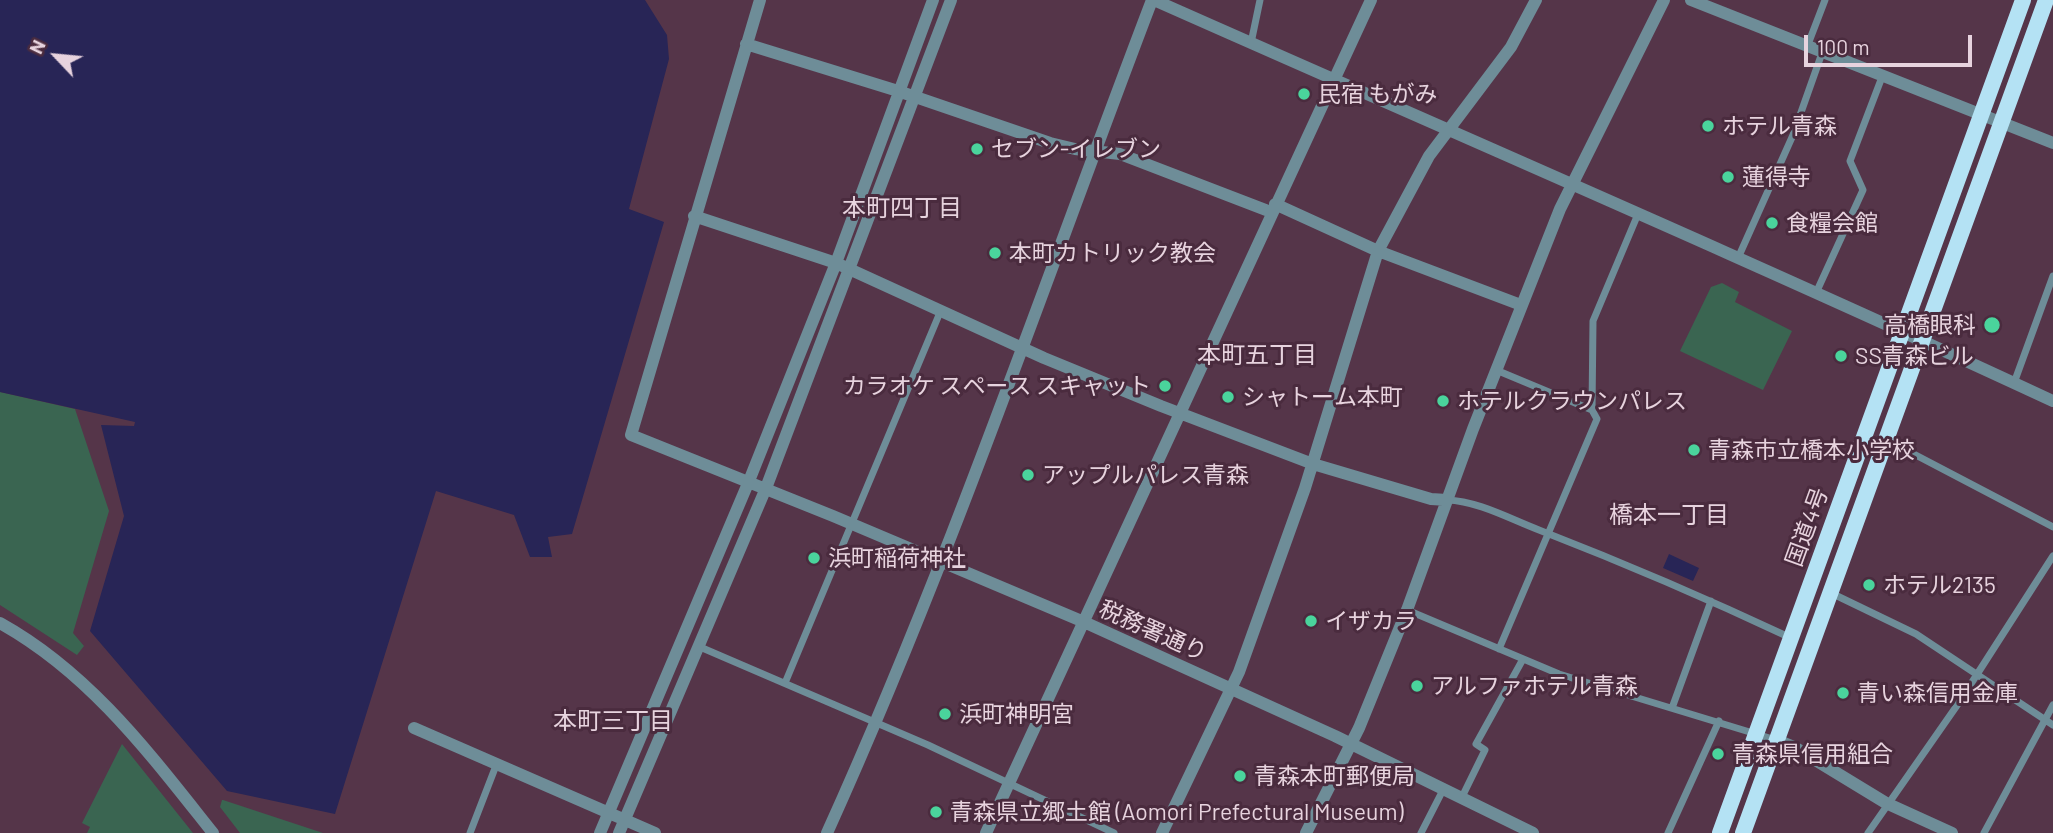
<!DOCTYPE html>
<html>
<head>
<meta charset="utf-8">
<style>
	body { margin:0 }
	#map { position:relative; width:2053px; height:833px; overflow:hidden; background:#553549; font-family:Barlow,sans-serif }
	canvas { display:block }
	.north { position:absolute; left:21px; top:21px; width:70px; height:70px; -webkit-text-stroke:5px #4a2b3e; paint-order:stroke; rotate:296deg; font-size:19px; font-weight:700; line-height:28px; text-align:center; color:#e7d3de }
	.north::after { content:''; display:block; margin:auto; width:24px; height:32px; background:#e7d3de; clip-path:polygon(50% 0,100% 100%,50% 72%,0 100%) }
	.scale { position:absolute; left:1804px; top:35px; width:168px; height:32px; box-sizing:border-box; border:4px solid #e7d3de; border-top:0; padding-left:9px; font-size:21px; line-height:24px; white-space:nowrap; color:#e7d3de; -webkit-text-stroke:5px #4a2b3e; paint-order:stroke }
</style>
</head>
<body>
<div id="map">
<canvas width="2053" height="833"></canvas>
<div class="north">N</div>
<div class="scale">100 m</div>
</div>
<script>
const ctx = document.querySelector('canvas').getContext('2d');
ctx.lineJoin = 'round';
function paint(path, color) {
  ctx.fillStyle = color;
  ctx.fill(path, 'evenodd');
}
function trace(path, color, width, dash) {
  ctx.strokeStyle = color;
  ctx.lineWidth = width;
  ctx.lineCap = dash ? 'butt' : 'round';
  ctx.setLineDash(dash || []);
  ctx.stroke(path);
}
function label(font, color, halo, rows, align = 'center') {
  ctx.font = font + ' Barlow,"Noto Sans JP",sans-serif';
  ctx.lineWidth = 6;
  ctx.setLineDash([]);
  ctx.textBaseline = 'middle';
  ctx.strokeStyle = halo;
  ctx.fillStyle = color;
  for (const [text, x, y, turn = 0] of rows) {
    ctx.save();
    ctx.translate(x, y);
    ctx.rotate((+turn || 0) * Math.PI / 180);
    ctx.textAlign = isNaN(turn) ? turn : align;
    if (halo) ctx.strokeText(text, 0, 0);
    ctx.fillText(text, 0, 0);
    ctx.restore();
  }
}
paint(new Path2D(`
	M1722 283 1739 292 1735 302 1792 331 1763 390 1680 351 1711 287Z
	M0 392 75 409 109 511 73 633 84 646 77 655 0 605Z
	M122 744 193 833H87L90 827 82 823Z
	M222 800H223L323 833H240L220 807Z`), '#3a6551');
paint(new Path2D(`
	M0 0H645L667 35 669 59 629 209 664 222 572 534 548 537 552 557H530L514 515 436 491 335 814 227 791 90 631 124 516 101 425 134 426 135 422 0 392Z
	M1669 554 1699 568 1693 581 1663 568Z`), '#282556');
trace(new Path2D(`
	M1251 43 1260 0
	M1807 47 1825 0
	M1738 258 1793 135 1822 53
	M1816 293 1863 190 1850 161 1882 77
	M1496 370 1592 410
	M2014 383 2053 276
	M1887 440 2053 527
	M1447 500C1478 501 1510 519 1539 530 1624 563 1708 599 1791 638
	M1831 593 1916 634 2053 725
	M1407 610 1559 674 1776 740
	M700 647 928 745 1114 833
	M1499 649 1597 419 1592 410 1593 321 1638 214
	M785 683 941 310
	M1672 708 1711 601
	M1462 797 1485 750 1476 744 1523 659
	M470 833 497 763
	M1421 833 1444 788
	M1668 833 1719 721
	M1868 833 1958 704 2053 556
	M1984 833 2053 705`), '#6e8d98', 7);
trace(new Path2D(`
	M760 0 631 435 833 516 1084 622 1335 736 1533 833
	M1154 0C1454 133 1756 263 2053 401
	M1691 0 2053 143
	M746 44 898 91 1050 143 1075 149 1120 154 1271 212
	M1275 204 1378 251 1521 305
	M694 216 836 263 1044 358 1161 406 1313 464 1431 499 1447 500
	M0 623C90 673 150 754 213 833
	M414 728 655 833
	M1777 740 1794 747 1886 803 1952 833
	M600 833 749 481 836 263 933 0
	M619 833 766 488 951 0
	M827 833C950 561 1046 278 1152 0
	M986 833 1371 0
	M1162 833 1239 672 1305 488 1378 251 1429 156 1511 47 1536 0
	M1306 833 1359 728 1407 610 1473 429 1560 209 1664 0`), '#6e8d98', 12);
trace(new Path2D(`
	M1720 833 2023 0
	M1743 833 2046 0`), '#b4e2f4', 16);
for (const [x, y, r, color] of [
	[1304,94,7,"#4ad49c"],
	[1708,126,7,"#4ad49c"],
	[977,149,7,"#4ad49c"],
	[1728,177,7,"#4ad49c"],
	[1772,223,7,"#4ad49c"],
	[995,253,7,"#4ad49c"],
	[1992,325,9,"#4ad49c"],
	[1841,356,7,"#4ad49c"],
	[1165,386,7,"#4ad49c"],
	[1228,397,7,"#4ad49c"],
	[1443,401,7,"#4ad49c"],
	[1694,450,7,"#4ad49c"],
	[1028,475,7,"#4ad49c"],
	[814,558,7,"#4ad49c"],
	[1869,585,7,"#4ad49c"],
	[1311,621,7,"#4ad49c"],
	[1417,686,7,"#4ad49c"],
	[1843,693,7,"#4ad49c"],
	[945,714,7,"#4ad49c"],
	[1718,754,7,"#4ad49c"],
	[1240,776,7,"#4ad49c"],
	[936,812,7,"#4ad49c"]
]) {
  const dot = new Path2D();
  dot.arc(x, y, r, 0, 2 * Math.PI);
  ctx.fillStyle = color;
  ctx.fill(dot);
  trace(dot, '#4a2b3e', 2.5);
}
label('23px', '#e7d3de', '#4a2b3e', [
	["民宿 もがみ",1318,94],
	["ホテル青森",1722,126],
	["セブン-イレブン",991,149],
	["蓮得寺",1742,177],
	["食糧会館",1786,223],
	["本町カトリック教会",1009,253],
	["高橋眼科",1976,325,"right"],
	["SS青森ビル",1855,356],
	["カラオケ スペース スキャット",1151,386,"right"],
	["シャトーム本町",1242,397],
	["ホテルクラウンパレス",1457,401],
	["青森市立橋本小学校",1708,450],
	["アップルパレス青森",1042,475],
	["浜町稲荷神社",828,558],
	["ホテル2135",1883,585],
	["イザカラ",1325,621],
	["アルファホテル青森",1431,686],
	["青い森信用金庫",1857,693],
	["浜町神明宮",959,714],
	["青森県信用組合",1732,754],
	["青森本町郵便局",1254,776],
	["青森県立郷土館 (Aomori Prefectural Museum)",950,812]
], 'left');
label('23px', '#e7d3de', '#4a2b3e', [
	["国道4号",1807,527,-70],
	["税務署通り",1153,631,24]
]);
label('24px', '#e7d3de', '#4a2b3e', [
	["本町四丁目",902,208],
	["本町五丁目",1257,355],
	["橋本一丁目",1669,515],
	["本町三丁目",613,721]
]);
</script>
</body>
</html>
